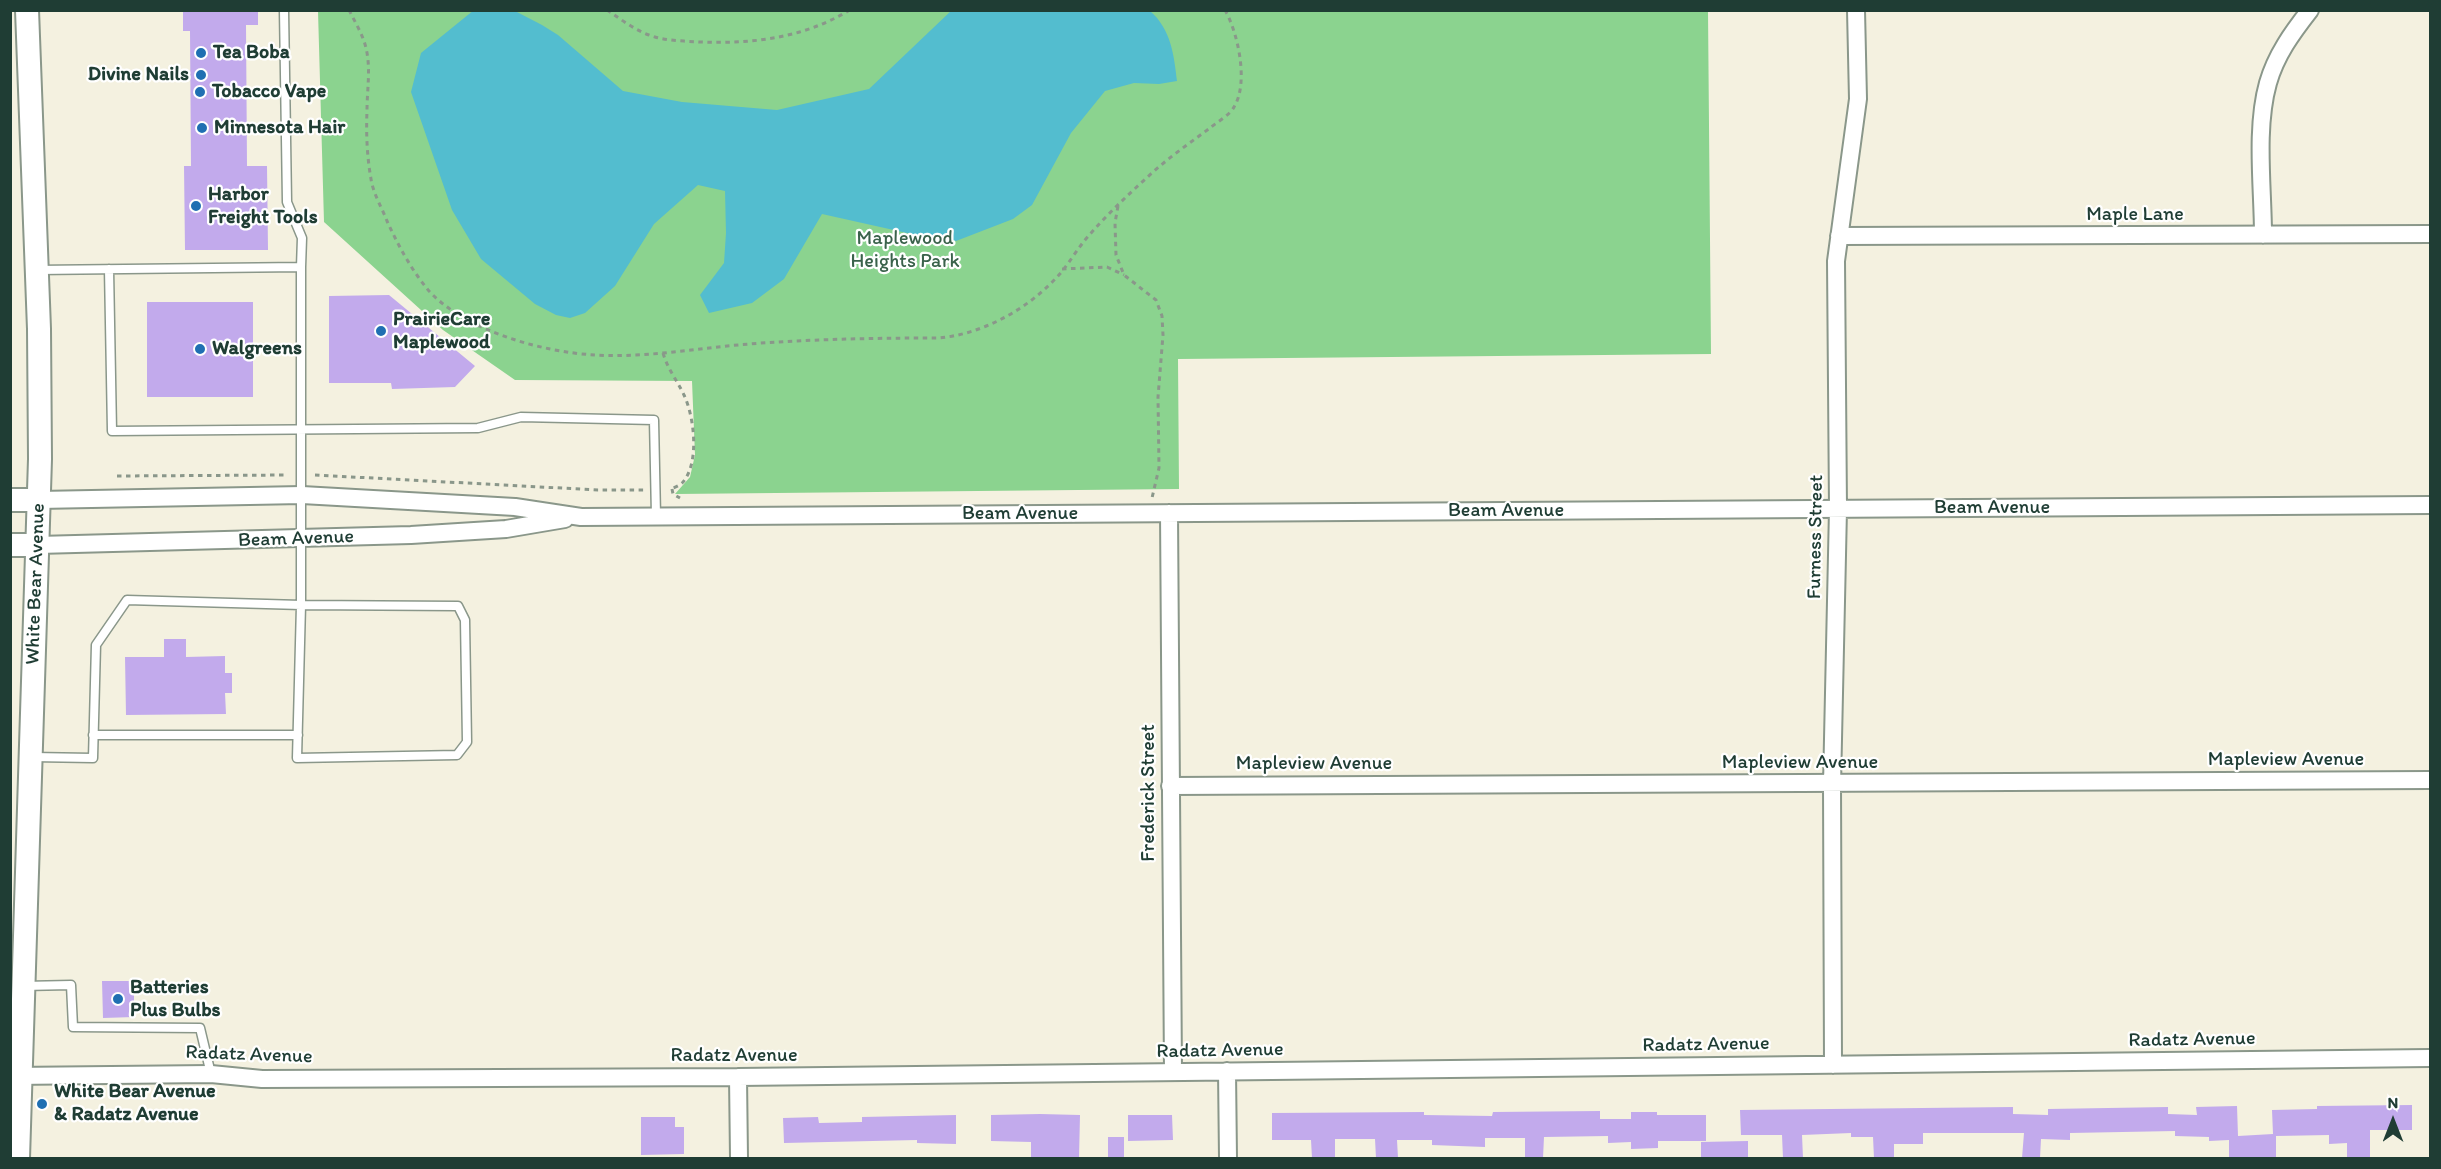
<!DOCTYPE html>
<html>
<head>
<meta charset="utf-8">
<style>
	body { margin:0 }
	#map { position:relative; width:2441px; height:1169px; overflow:hidden; background:#f4f1e0; font-family:Itim,sans-serif }
	canvas { display:block }
	.frame { position:absolute; inset:0; border:12px solid #1f3d34; pointer-events:none }
	.north { position:absolute; left:2363px; top:1091px; width:60px; height:60px; -webkit-text-stroke:4px #fff; paint-order:stroke; rotate:0deg; font-size:16px; font-weight:700; line-height:24px; text-align:center; color:#1f3d34 }
	.north::after { content:''; display:block; margin:auto; width:21px; height:27px; background:#1f3d34; clip-path:polygon(50% 0,100% 100%,50% 72%,0 100%) }
</style>
</head>
<body>
<div id="map">
<canvas width="2441" height="1169"></canvas>
<div class="frame"></div>
<div class="north">N</div>
</div>
<script>
const ctx = document.querySelector('canvas').getContext('2d');
ctx.lineJoin = 'round';
function paint(path, color) {
  ctx.fillStyle = color;
  ctx.fill(path, 'evenodd');
}
function trace(path, color, width, dash) {
  ctx.strokeStyle = color;
  ctx.lineWidth = width;
  ctx.lineCap = dash ? 'butt' : 'round';
  ctx.setLineDash(dash || []);
  ctx.stroke(path);
}
function label(font, color, halo, rows, align = 'center') {
  ctx.font = font + ' Itim,sans-serif';
  ctx.lineWidth = 4.5;
  ctx.setLineDash([]);
  ctx.textBaseline = 'middle';
  ctx.strokeStyle = halo;
  ctx.fillStyle = color;
  for (const [text, x, y, turn = 0] of rows) {
    ctx.save();
    ctx.translate(x, y);
    ctx.rotate((+turn || 0) * Math.PI / 180);
    ctx.textAlign = isNaN(turn) ? turn : align;
    if (halo) ctx.strokeText(text, 0, 0);
    ctx.fillText(text, 0, 0);
    ctx.restore();
  }
}
paint(new Path2D(`
	M318 11H1708L1711 354 1178 359 1179 489 675 494 690 477 695 455 692 381 515 380 443 330 324 222Z`), '#8bd38f');
paint(new Path2D(`
	M474 10 515 11 542 25 558 35 623 91 682 102 777 110 869 89 952 10 1150 11C1171 29 1174 55 1177 81L1159 84 1134 83 1105 91 1071 133 1032 205 1013 219 956 241 916 235 822 214 784 279 752 303 709 313 700 295 724 263 726 233 725 191 698 185 654 224 615 286 585 313 570 318 556 315 535 304 481 259 452 210 411 92 421 53Z`), '#53bdcf');
paint(new Path2D(`
	M183 10H258V25H246L247 166H267L268 250H185L184 166H191L190 31H183Z
	M389 295 475 366 455 387 392 389 391 383H329V296Z
	M147 302H253V397H147Z
	M164 639H186V657L225 656V673H232V693H225L226 714 126 715 125 657H164Z
	M102 981H134V1017L103 1018Z
	M2412 1105V1130H2370V1158H2347V1143L2329 1144V1135L2276 1136V1158H2229V1140L2209 1141V1137L2175 1136V1131L2070 1133V1140L2041 1139 2040 1158H2022L2024 1133H1923V1144H1894V1158H1874L1873 1137H1851V1133L1802 1135 1803 1158H1783L1782 1135H1741L1740 1110 2013 1107V1114L2048 1115V1109L2168 1107V1114L2197 1115 2196 1107 2237 1106 2238 1136 2273 1134 2272 1110 2317 1109V1106Z
	M1600 1111V1119H1631V1112H1657V1115H1706V1141H1658V1148L1631 1149V1142L1608 1143V1136L1544 1137 1543 1158H1525V1138H1485V1147L1432 1145V1140H1397L1398 1158H1376L1375 1139H1335V1158H1312L1311 1140H1272V1113L1424 1112V1115L1492 1116 1493 1112Z
	M1040 1114 1080 1115 1079 1158H1031V1142L991 1141V1115Z
	M956 1115V1144L917 1143V1140L784 1143 783 1118 818 1117 819 1123 862 1122V1117Z
	M1128 1115H1172L1173 1140 1128 1141Z
	M641 1117H675V1127H684V1154L641 1155Z
	M1108 1137H1124V1158H1108Z
	M1748 1141V1158H1701V1142Z`), '#c2aaec');
const lane = new Path2D(`
	M284 10 287 202 302 238 301 267
	M109 269 112 431 478 428 521 417 654 420 656 516
	M301 605 458 606 465 620 467 742 457 755 297 758Z
	M93 735H298
	M32 757 93 758 96 645 127 600 301 605V267L37 270
	M23 986 71 985 73 1027 200 1028 211 1074`);
const street = new Path2D(`
	M2263 235C2263 188 2255 129 2268 83 2276 55 2292 33 2310 10
	M1839 236 2430 234
	M39 500 302 495 515 507 581 517 2430 505
	M1169 513 1173 1072
	M38 545 411 535 506 529 565 519
	M1170 786 2430 780
	M1833 1065 1832 785 1838 509 1836 261 1858 99 1856 10
	M1227 1071 1228 1158
	M11 1076 211 1074 262 1079 738 1077 2430 1058
	M738 1077 739 1158`);
const secondary = new Path2D(`
	M10 500H39
	M10 545H38
	M18 1158 40 459 39 329 27 10`);
trace(lane, '#8a978a', 11);
trace(street, '#8a978a', 20);
trace(secondary, '#8a978a', 26);
trace(new Path2D(`
	M349 10C355 22 363 35 366 48 371 69 367 89 367 111 366 133 367 157 371 179 373 193 382 208 387 221 398 245 412 271 429 291 466 331 542 352 595 355 647 358 698 348 749 344 813 339 876 338 939 338 983 334 1028 309 1058 276 1068 265 1076 251 1085 240 1106 215 1129 194 1153 172 1171 156 1191 142 1210 128 1217 122 1230 115 1234 107 1249 83 1238 33 1225 10
	M607 10C622 20 637 32 655 37 669 41 685 41 700 42 754 44 803 38 850 10
	M1118 206 1115 223 1116 255 1124 275 1156 300 1162 316 1163 335 1158 397 1159 468 1152 498
	M1062 269 1107 267 1124 275
	M663 353C668 370 677 380 684 395 694 416 700 462 683 482 681 485 675 487 671 489
	M315 475 598 490H644
	M117 476 287 475
	M672 489 673 494 680 498`), '#8a978a', 3, [4.5, 4.5]);
trace(lane, '#fff', 8);
trace(street, '#fff', 16);
trace(secondary, '#fff', 22);
for (const [x, y, r, color] of [
	[201,53,6,"#1f6fb2"],
	[201,75,6,"#1f6fb2"],
	[200,92,6,"#1f6fb2"],
	[202,128,6,"#1f6fb2"],
	[196,206,6,"#1f6fb2"],
	[381,331,6,"#1f6fb2"],
	[200,349,6,"#1f6fb2"],
	[118,999,6,"#1f6fb2"],
	[42,1104,6,"#1f6fb2"]
]) {
  const dot = new Path2D();
  dot.arc(x, y, r, 0, 2 * Math.PI);
  ctx.fillStyle = color;
  ctx.fill(dot);
  trace(dot, '#fff', 2);
}
label('bold 20px', '#1f3d34', '#fff', [
	["Tea Boba",213,53],
	["Divine Nails",189,75,"right"],
	["Tobacco Vape",212,92],
	["Minnesota Hair",214,128],
	["Harbor",208,195],
	["Freight Tools",208,218],
	["PrairieCare",393,320],
	["Maplewood",393,343],
	["Walgreens",212,349],
	["Batteries",130,988],
	["Plus Bulbs",130,1011],
	["White Bear Avenue",54,1092],
	["& Radatz Avenue",54,1115]
], 'left');
label('20px', '#1f3d34', '#fff', [
	["Maple Lane",2135,215],
	["Beam Avenue",1992,508],
	["Beam Avenue",1506,511],
	["Beam Avenue",1020,514],
	["Furness Street",1816,537,-89],
	["Beam Avenue",296,539,-2],
	["White Bear Avenue",36,584,-88],
	["Mapleview Avenue",2286,760],
	["Mapleview Avenue",1800,763],
	["Mapleview Avenue",1314,764],
	["Frederick Street",1149,793,-90],
	["Radatz Avenue",2192,1040,-1],
	["Radatz Avenue",1706,1045,-1],
	["Radatz Avenue",1220,1051,-1],
	["Radatz Avenue",249,1055,2],
	["Radatz Avenue",734,1056]
]);
label('20px', '#3a624b', '#fff', [
	["Maplewood",905,239],
	["Heights Park",905,262]
]);
</script>
</body>
</html>
